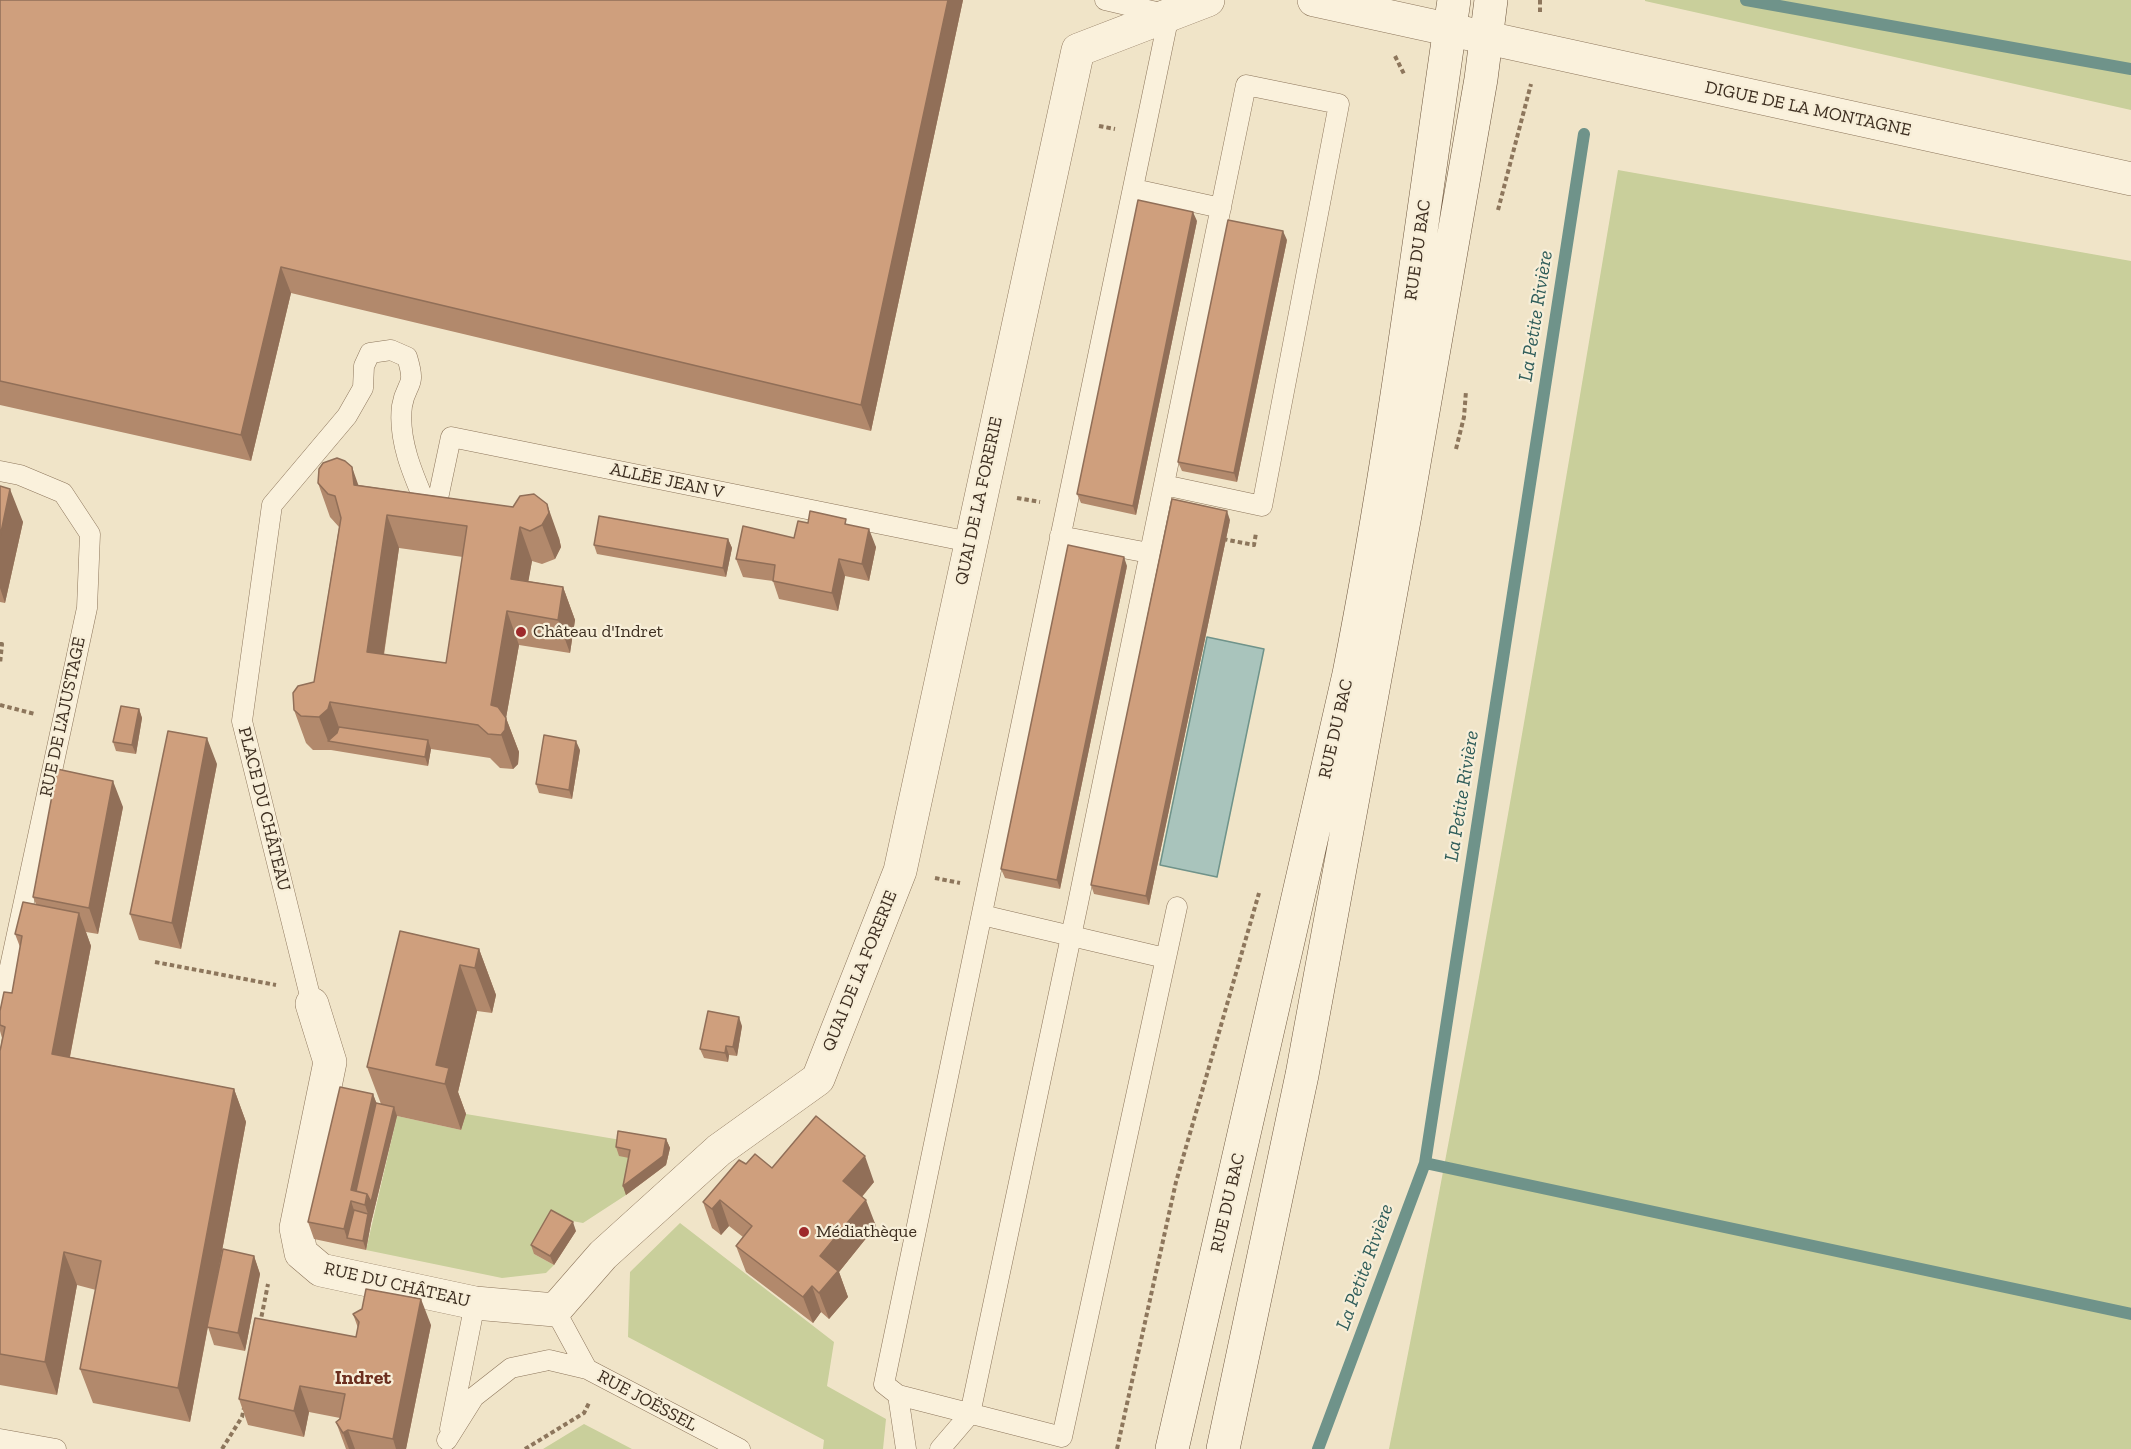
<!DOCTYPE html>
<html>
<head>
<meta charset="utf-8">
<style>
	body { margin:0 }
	canvas { display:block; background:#f0e4c8 }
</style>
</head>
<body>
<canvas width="2131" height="1449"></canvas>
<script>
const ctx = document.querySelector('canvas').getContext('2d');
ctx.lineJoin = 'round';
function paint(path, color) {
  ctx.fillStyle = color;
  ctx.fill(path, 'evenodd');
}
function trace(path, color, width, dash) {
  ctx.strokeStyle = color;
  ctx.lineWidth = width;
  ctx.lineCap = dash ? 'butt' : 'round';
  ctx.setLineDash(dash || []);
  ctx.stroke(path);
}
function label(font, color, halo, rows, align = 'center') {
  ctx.font = font + ' "Zilla Slab",serif';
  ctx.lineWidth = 4.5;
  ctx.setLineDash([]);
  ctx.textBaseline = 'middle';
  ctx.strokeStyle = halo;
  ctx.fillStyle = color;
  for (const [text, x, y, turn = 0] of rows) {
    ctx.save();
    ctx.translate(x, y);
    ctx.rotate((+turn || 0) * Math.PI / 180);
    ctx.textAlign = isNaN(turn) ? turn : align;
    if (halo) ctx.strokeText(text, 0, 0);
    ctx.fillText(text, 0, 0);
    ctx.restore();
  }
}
paint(new Path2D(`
	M1645 0H2131V110L1645 1Z
	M1618 170 2131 261V1449H1389C1475 1024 1546 597 1618 170Z
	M466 1114 621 1140 634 1159 626 1195 583 1223 556 1218 534 1254 554 1265 546 1273 502 1278 366 1250 397 1116 461 1130Z
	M680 1223 834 1342 827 1386 886 1419 883 1449H823L824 1440 628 1337 630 1272Z
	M584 1424 632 1449H543Z`), '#c9cf9b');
const water = new Path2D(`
	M1207 637 1264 649 1217 877 1160 865Z`);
paint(water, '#a9c4bc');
trace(water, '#6f938a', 1.5);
trace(new Path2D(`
	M1746 0 2131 69
	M1425 1163 2131 1314
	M1318 1449 1425 1163 1584 134`), '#6f938a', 12);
const lane = new Path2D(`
	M1105 0 1169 15 884 1384 898 1395 1062 1437 1177 907
	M1134 189 1221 208
	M0 471 20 475 63 493 90 534 87 608 0 1013
	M433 522 451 437 970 542
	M1060 536 1149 553
	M982 915 1165 958
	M312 1004 242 721 272 505 347 416 363 388 364 366 370 353 391 350 407 357C417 389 406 381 402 406 397 445 418 485 432 519
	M555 1310 587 1369
	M898 1395 906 1449
	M450 1429 475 1303
	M0 1439 56 1449
	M447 1440 474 1397 511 1368 549 1360 587 1369 740 1449
	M940 1449 970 1414 1077 908 1246 85 1339 104 1262 506 1164 485`);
const street = new Path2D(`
	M1314 0 2131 179
	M312 1004 330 1062 296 1228 301 1253 321 1270 475 1303 555 1310 603 1255 719 1150 818 1079 900 871 1078 50 1208 0`);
const secondary = new Path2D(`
	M1172 1449 1349 674C1393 451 1421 225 1454 0
	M1223 1449 1302 1075 1405 515 1481 79 1491 0`);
trace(lane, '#8d765c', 21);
trace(street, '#8d765c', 34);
trace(secondary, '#6f573f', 34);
trace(new Path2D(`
	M1540 12V0
	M1395 56 1405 76
	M1099 126 1115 129
	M1498 210 1531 84
	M1456 449 1464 417 1466 391
	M1017 498 1040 502
	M1223 539 1254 545 1256 533
	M0 644H2L0 664
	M0 705 35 714
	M935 878 960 883
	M155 962 276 985
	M260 1324 268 1284
	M222 1449 242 1417 244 1408
	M525 1449 584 1413 589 1403
	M1117 1449 1176 1182 1259 893`), '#8d765c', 4, [4.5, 3]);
trace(lane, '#faf1dc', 20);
trace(street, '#faf1dc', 33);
trace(secondary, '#faf1dc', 33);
paint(new Path2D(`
	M0 0H963L871 431 291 293 251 461 0 405Z
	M1197 221 1136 515 1081 503 1077 494Z
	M1287 240 1237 482 1182 471 1178 462Z
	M318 483 358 485 513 507 520 496 559 538 561 547 555 559 542 564 532 561 528 581 563 587 575 620 570 653 519 645 506 718 519 752 518 764 513 769 500 768 490 758 431 749 428 766 331 750H313L306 743 294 710 314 682 339 527 330 517ZM399 548 463 557 446 663 384 655Z
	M0 486 23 522 5 603 0 602Z
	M1230 520 1149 905 1094 894 1091 885Z
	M808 523 848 524 876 547 869 581 845 576 838 611 779 599 773 581 743 577 736 559 794 538Z
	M728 539 732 548 726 577 597 554 594 545Z
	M1127 566 1060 889 1005 878 1001 869Z
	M139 709 142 718 136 754 116 751 113 742Z
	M580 750 572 799 539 793 536 784Z
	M217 764 181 949 139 940 130 914Z
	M123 807 98 934 86 932 91 946 70 1057 234 1089 246 1122 214 1294 254 1256 260 1274 245 1351 214 1345 208 1327 190 1422 93 1403 80 1369 96 1290 77 1285 57 1395 0 1385V1051L2 1038 0 1031V1011L12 993 20 947 15 934 36 904 33 897Z
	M400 931 479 949 496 995 492 1013 477 1011 458 1092 466 1114 461 1130 397 1116 371 1223 366 1250 314 1239 308 1222 373 1094 376 1103 381 1104 367 1067Z
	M742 1026 737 1056 729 1055 728 1062 704 1058 700 1049Z
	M666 1139 670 1148 666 1165 626 1195 623 1186 629 1158 619 1156 616 1147Z
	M746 1164 874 1182 862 1197 876 1226 839 1272 848 1297 829 1319 821 1312 813 1323 746 1272 736 1246 743 1237 729 1226 721 1235 712 1228 703 1202Z
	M576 1231 554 1265 534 1254 531 1245Z
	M353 1314 431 1325 406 1449H346L336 1422 340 1418 309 1412 304 1437 248 1425 239 1399 356 1337 358 1328Z`), '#b2896c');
paint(new Path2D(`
	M948 0H963L871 431 861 405Z
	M1193 212 1197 221 1136 515 1133 506Z
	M1283 231 1287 240 1237 482 1234 473Z
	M281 267 291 293 251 461 241 435Z
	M352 467 364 501 354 485Z
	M10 489 23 522 5 603 0 588V537Z
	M547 504 559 538 561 547 555 559 542 525Z
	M1227 511 1230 520 1149 905 1146 896Z
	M387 515 399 548 379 686 367 652Z
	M520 527 532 561 523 612 511 579Z
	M869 529 876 547 869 581 862 564Z
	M728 539 732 548 726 577 723 568Z
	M1124 557 1127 566 1060 889 1057 880Z
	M839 559 845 576 838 611 832 593Z
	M563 587 575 620 570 653 558 620Z
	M507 611 519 645 506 718 519 752 518 764 513 769 491 705Z
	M330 702 342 736 328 741 319 717Z
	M139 709 142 718 136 754 132 745Z
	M207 738 217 764 181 949 172 923Z
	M428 740 431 749 428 766 425 757Z
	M576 741 580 750 572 799 569 790Z
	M113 781 123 807 98 934 89 908Z
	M79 913 91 946 64 1087 52 1054Z
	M479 949 496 995 492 1013 475 968Z
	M460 965 477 1011 458 1092 466 1114 461 1130 445 1084 436 1065Z
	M739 1017 742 1026 737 1056 733 1047Z
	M726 1046 729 1055 728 1062 725 1053Z
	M234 1089 246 1122 190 1422 178 1388Z
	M373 1094 380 1112 359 1200 351 1190Z
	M394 1107 397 1116 371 1223 366 1250 363 1241 368 1214 365 1205Z
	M666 1139 670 1148 666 1165 626 1195 623 1186Z
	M865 1156 874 1182 853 1207 843 1181Z
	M720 1200 729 1226 721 1235 712 1209Z
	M866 1200 876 1226 839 1272 848 1297 829 1319 819 1293 820 1256Z
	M351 1201 357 1219 347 1238 344 1229Z
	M573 1222 576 1231 554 1265 550 1256Z
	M64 1252 77 1285 57 1395 45 1362Z
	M254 1256 260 1274 245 1351 238 1333Z
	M812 1286 821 1312 813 1323 803 1297Z
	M421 1299 431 1325 406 1449H396L393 1439Z
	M300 1386 309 1412 304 1437 294 1411Z
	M348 1430 355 1449H349L343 1433Z`), '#916f58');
const building = new Path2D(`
	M0 0H948L861 405 281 267 241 435 0 381Z
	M1138 200 1193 212 1133 506 1077 494Z
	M1228 220 1283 231 1234 473 1178 462Z
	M337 458 345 461 352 467 354 485 513 507 520 496 534 494 547 504 549 513 542 525 530 531 520 527 511 579 563 587 558 620 507 611 491 705 498 707 506 718 505 730 501 735 488 734 478 725 330 702 328 709 319 717 301 716 294 710 293 693 298 686 314 682 341 518 335 496 328 494 318 483 319 469 323 463ZM387 515 467 526 446 663 367 652Z
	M0 486 10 489 0 537Z
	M1172 499 1227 511 1146 896 1091 885Z
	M810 511 846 519 845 524 869 529 862 564 839 559 832 593 773 581 775 565 736 559 743 526 794 538 798 521 808 523Z
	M599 516 728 539 723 568 594 545Z
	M1068 545 1124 557 1057 880 1001 869Z
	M121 706 139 709 132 745 113 742Z
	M339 727 428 740 425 757 328 741 337 733Z
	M168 731 207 738 172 923 130 914Z
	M544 735 576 741 569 790 536 784Z
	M57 769 113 781 89 908 33 897Z
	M23 902 79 913 52 1054 234 1089 178 1388 80 1369 101 1261 64 1252 45 1362 0 1354V1051L5 1027 0 1025V1011L4 992 12 993 22 936 15 934Z
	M400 931 479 949 475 968 460 965 436 1065 449 1068 445 1084 367 1067Z
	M708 1011 739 1017 733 1047 726 1046 725 1053 700 1049Z
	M340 1087 373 1094 351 1190 367 1194 365 1205 351 1201 344 1229 308 1222Z
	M376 1103 394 1107 371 1202 367 1194 356 1191Z
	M816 1116 865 1156 843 1181 866 1200 820 1256 838 1271 819 1293 812 1286 803 1297 736 1246 752 1226 720 1200 712 1209 703 1202 739 1160 746 1164 755 1154 772 1168Z
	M618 1131 666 1139 663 1156 623 1186 630 1150 616 1147Z
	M354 1210 368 1214 363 1241 347 1238Z
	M551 1210 573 1222 550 1256 531 1245Z
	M223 1249 254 1256 238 1333 207 1327Z
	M366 1289 421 1299 393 1439 348 1430 343 1433 336 1422 340 1419 345 1394 300 1386 294 1411 239 1399 255 1318 356 1337 359 1322 353 1314 362 1309Z`);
paint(building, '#cf9f7d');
trace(building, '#916f58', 1.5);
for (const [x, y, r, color] of [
	[521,632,6,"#9e2a2b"],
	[804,1232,6,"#9e2a2b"]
]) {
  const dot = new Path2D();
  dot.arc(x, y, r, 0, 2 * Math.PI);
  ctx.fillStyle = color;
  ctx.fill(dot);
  trace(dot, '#f7eed8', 2);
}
label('18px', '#3d2e20', '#f7eed8', [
	["DIGUE DE LA MONTAGNE",1808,109,12],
	["RUE DU BAC",1418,250,-82],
	["ALLÉE JEAN V",667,481,12],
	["QUAI DE LA FORERIE",979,501,-78],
	["RUE DE L'AJUSTAGE",63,717,-78],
	["RUE DU BAC",1336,729,-77],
	["PLACE DU CHÂTEAU",264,809,76],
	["QUAI DE LA FORERIE",860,971,-68],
	["RUE DU BAC",1228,1203,-77],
	["RUE DU CHÂTEAU",397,1285,13],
	["RUE JOËSSEL",647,1401,28]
]);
label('18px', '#3d2e20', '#f7eed8', [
	["Château d'Indret",533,632],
	["Médiathèque",816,1232]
], 'left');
label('italic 20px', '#2f5d5a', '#f7eed8', [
	["La Petite Rivière",1536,316,-81],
	["La Petite Rivière",1462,796,-81],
	["La Petite Rivière",1365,1267,-70]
]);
label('bold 20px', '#6b2e1e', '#f7eed8', [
	["Indret",363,1378]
]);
</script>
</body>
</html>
